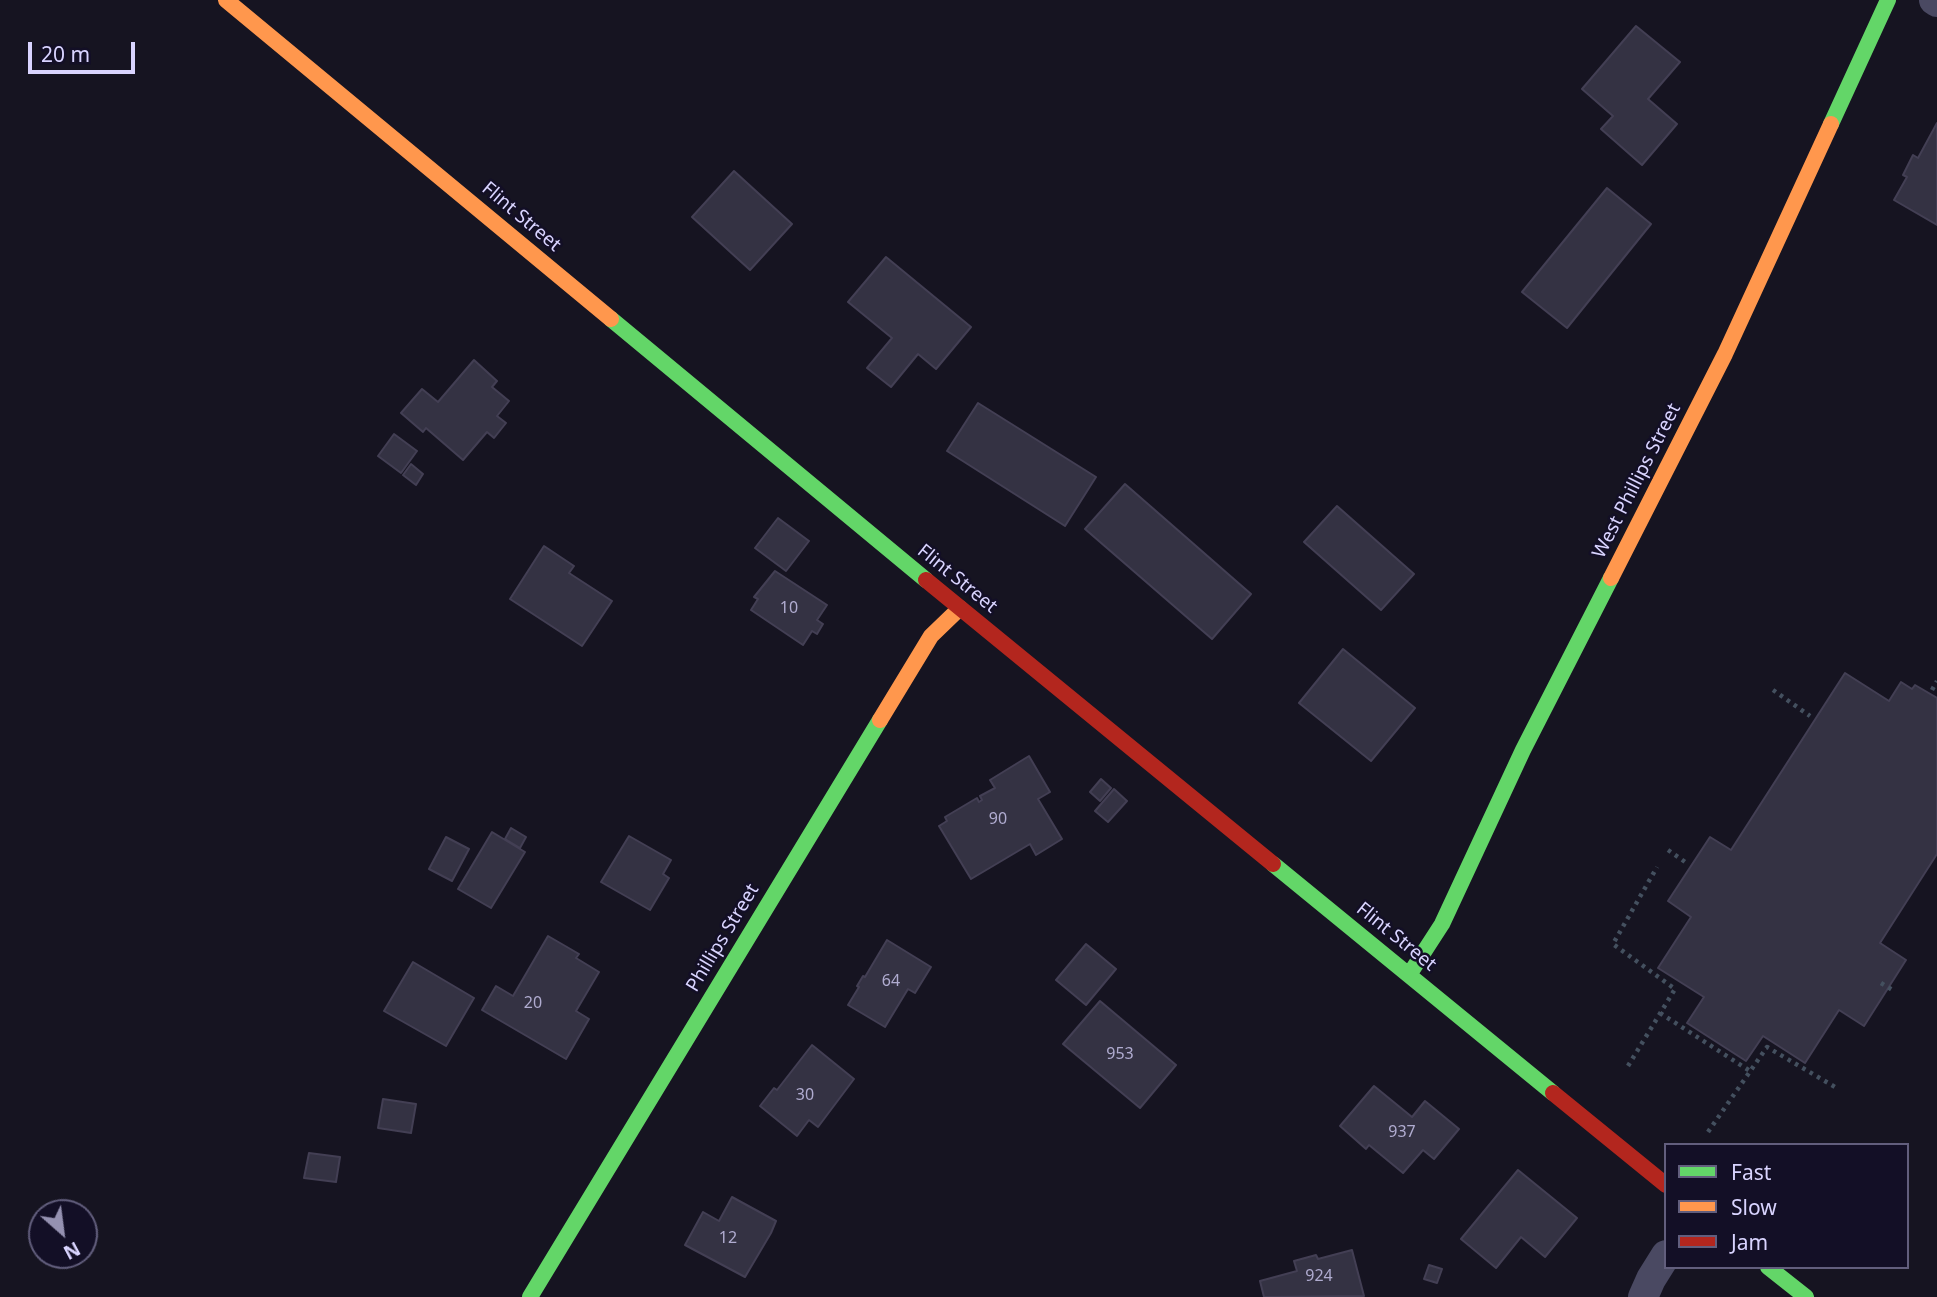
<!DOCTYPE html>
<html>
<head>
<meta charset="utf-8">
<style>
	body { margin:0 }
	#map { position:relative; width:1937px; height:1297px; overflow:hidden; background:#161421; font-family:"Noto Sans",sans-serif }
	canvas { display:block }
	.legend { position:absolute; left:1664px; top:1143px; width:245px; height:126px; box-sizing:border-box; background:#130f26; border:2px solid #625e7d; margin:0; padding:9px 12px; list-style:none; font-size:21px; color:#d9d4ff }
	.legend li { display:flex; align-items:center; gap:14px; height:35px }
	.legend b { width:35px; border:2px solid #625e7d }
	.north { position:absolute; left:28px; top:1199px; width:70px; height:70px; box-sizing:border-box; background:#130f26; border:2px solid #625e7d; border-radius:50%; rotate:152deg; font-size:19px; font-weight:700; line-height:28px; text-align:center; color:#d9d4ff }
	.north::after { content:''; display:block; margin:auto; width:24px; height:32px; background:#9591b1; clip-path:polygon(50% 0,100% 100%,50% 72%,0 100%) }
	.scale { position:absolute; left:28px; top:42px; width:107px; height:32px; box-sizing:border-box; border:4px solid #d9d4ff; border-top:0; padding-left:9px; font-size:21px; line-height:24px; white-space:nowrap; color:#d9d4ff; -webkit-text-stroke:5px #130f26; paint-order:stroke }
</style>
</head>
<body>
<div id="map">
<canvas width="1937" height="1297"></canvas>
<ul class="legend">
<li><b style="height:9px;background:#63d668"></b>Fast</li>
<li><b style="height:9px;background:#ff974d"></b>Slow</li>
<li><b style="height:9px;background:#b3261e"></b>Jam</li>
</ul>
<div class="north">N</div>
<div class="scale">20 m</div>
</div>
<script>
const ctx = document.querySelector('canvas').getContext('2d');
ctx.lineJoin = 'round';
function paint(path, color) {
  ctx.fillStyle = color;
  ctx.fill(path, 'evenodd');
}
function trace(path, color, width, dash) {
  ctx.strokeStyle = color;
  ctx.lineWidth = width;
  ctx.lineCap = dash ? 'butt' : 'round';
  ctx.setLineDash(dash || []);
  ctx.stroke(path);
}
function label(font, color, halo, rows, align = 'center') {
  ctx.font = font + ' "Noto Sans",sans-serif';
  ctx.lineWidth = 5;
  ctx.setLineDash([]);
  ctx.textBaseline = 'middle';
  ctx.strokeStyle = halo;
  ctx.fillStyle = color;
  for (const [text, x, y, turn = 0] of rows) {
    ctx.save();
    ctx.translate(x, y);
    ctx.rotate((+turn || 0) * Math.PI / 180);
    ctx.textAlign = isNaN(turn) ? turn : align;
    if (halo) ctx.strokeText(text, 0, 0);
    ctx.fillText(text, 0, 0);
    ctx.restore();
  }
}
const building = new Path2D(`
	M1636 26 1680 62 1648 99 1677 124 1642 165 1601 129 1613 116 1582 89Z
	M1937 123V225L1894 200 1907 177 1903 175 1913 155 1918 158Z
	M734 171 792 224 750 270 692 217Z
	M1607 188 1651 224 1567 328 1522 292Z
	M886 257 971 327 936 369 918 354 891 387 867 368 892 338 848 302Z
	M474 360 497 381 492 387 509 401 497 416 506 423 494 438 487 432 463 460 426 428 423 432 401 413 422 389 438 402Z
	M978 403 1096 477 1065 526 947 451Z
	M394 434 417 451 401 473 378 456Z
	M411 464 423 474 416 485 403 475Z
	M1125 484 1251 594 1212 639 1085 529Z
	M1337 506 1414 574 1381 610 1304 542Z
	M778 518 809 541 786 571 755 548Z
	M544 546 574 566 569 573 612 601 582 646 510 599Z
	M775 571 827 605 817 620 823 624 817 634 812 631 803 645 751 610 758 599 754 597Z
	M1343 649 1415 708 1371 761 1299 703Z
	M1845 673 1889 701 1901 682 1912 689 1915 685 1937 698V854L1880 943 1906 960 1864 1026 1839 1010 1805 1063 1763 1036 1746 1061 1687 1023 1704 997 1658 968 1691 917 1668 901 1710 837 1731 850Z
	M1029 756 1050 792 1038 799 1062 839 1036 855 1030 844 971 879 939 826 947 821 945 817 977 798 979 802 982 800 980 796 995 788 990 780Z
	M1101 779 1111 788 1100 801 1090 792Z
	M1114 789 1127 801 1108 822 1095 811Z
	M511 828 526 837 520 848 505 839Z
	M492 832 525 852 491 908 458 889Z
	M629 836 671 860 663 874 669 878 650 910 601 882Z
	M446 837 469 849 452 881 429 869Z
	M548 936 579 954 576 958 599 972 576 1011 589 1019 566 1059 482 1010 496 986 513 996Z
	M887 940 931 967 915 993 908 989 885 1027 848 1005 859 987 857 986 863 976 865 977Z
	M1086 944 1116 969 1086 1005 1056 980Z
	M413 962 474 998 446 1046 384 1011Z
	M1100 1001 1176 1065 1140 1108 1063 1044Z
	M812 1045 854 1079 818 1127 809 1120 797 1136 760 1106 774 1088 777 1090Z
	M1374 1086 1412 1117 1425 1101 1459 1129 1434 1159 1423 1150 1403 1173 1369 1145 1366 1149 1340 1126Z
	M383 1099 416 1104 411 1133 378 1128Z
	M309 1153 340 1157 336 1182 304 1178Z
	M1518 1170 1577 1218 1545 1257 1521 1237 1496 1268 1461 1239Z
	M732 1197 776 1221 771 1233 745 1277 685 1245 703 1212 719 1221Z
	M1352 1250 1364 1296 1264 1297 1260 1281 1297 1271 1294 1261 1316 1255 1318 1259Z
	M1429 1265 1442 1269 1437 1283 1424 1279Z`);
paint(building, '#343243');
trace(building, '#433f54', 2);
trace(new Path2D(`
	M1773 690 1810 716
	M1932 690 1937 681
	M1668 850 1688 864
	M1881 983 1894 991
	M1660 1013 1750 1071
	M1628 1066 1675 989 1613 944 1657 867
	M1708 1132 1767 1047 1835 1087`), '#44505f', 4.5, [3.5, 5]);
trace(new Path2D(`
	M1934 0 1937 2
	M1643 1297 1651 1279 1666 1255`), '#4a4962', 30);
trace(new Path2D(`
	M1831 124 1888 0
	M611 319 926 580
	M1273 864 1553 1093
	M1409 975 1442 924 1523 750 1611 578
	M1768 1267 1806 1297
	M530 1297 880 720`), '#63d668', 16);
trace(new Path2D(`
	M226 0 611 319
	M1611 578 1725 354 1831 124
	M880 720 931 636 960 608`), '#ff974d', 16);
trace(new Path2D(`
	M926 580 1273 864
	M1553 1093 1666 1185`), '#b3261e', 16);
label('16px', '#b0acd0', null, [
	["10",789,608],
	["90",998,819],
	["64",891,981],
	["20",533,1003],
	["953",1120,1054],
	["30",805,1095],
	["937",1402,1132],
	["12",728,1238],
	["924",1319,1276]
]);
label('19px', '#d9d4ff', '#130f26', [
	["Flint Street",521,217,40],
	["West Phillips Street",1637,481,-63],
	["Flint Street",957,579,39],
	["Flint Street",1396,937,39],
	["Phillips Street",723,938,-59]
]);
</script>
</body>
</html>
